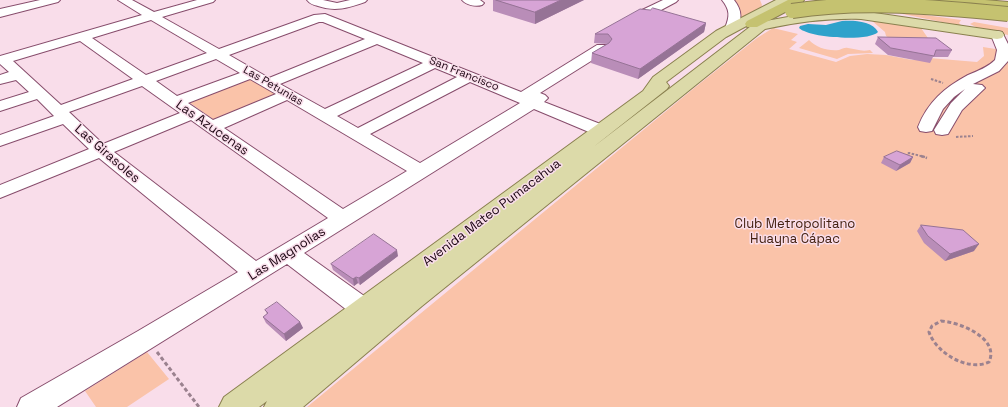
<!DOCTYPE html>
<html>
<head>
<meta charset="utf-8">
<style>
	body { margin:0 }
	canvas { display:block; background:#f9ddea }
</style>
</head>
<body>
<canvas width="1008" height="407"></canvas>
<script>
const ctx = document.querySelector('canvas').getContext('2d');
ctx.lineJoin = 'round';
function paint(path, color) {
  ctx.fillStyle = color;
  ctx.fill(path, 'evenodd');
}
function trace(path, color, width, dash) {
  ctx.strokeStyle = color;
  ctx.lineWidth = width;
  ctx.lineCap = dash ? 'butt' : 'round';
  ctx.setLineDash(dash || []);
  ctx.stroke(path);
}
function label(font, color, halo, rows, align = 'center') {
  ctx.font = font + ' "Space Grotesk",sans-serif';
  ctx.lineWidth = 3;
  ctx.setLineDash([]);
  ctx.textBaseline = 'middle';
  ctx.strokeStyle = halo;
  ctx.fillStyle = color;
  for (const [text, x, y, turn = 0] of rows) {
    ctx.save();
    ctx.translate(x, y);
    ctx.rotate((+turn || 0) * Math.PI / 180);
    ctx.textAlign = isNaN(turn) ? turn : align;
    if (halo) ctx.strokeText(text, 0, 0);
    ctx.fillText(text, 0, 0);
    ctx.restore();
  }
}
paint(new Path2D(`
	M731 0H760L762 5 760 10 740 19V13Z
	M868 7 961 20 959 23 962 26Z
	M871 20 921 28 930 41 889 38 886 36 885 32Z
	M974 22 1008 28V35L978 28 970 24Z
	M773 28 798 34 791 40 797 42 789 49 836 62 850 56 867 54 886 55 912 60 929 58 977 62 984 56 983 47 1008 51V407H307L693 89 757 38Z
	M809 40C817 48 827 51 839 50 842 49 845 47 848 48 856 49 861 52 870 50L873 53 848 54 837 59 799 48Z
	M249 76 282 95 217 122 186 100Z
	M147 352 169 379 127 407H96L85 391Z`), '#fac3a9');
paint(new Path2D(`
	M842 21C853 20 873 21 878 32 869 42 809 38 799 28L800 26 808 24 826 25Z`), '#2ea2cb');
const minor = new Path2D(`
	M40 0H60L58 2 0 17V9Z
	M118 0H132L154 12 197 0H215L213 2 162 17 219 49 314 15 325 14 521 92 597 45H607L609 48 607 51 540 93 545 95 548 98 544 102 608 127 610 131 608 135 602 136 596 135 534 109 304 253 374 303 377 310 374 317 365 320 356 317 287 264 57 407H17L21 398 138 331 238 272 99 158 0 198V185L89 149 63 124 0 146V135L54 116 37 99 0 111V101L29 92 16 80 0 84V75L9 72 0 64V56L142 15ZM151 20 207 53 146 75 92 38ZM319 22H323L365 39 269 78 229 55ZM80 41 133 79 61 105 13 61ZM377 44 423 63 325 109 280 84ZM216 59 240 73 177 96 156 81ZM435 68 457 77 358 128 337 116ZM250 79 276 94 213 120 188 103ZM470 82 520 103 420 163 370 134ZM142 86 180 113 103 144 69 112ZM287 100 407 171 343 209 224 128ZM191 120 328 218 256 261 114 152Z
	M307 0H323L337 3 350 0H367L365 2C348 8 335 12 318 6 314 5 310 4 307 0Z
	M462 0H480L484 3 482 5C476 7 466 5 462 0Z
	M663 0H678L676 2 648 17H640L638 14 640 11Z
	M722 0H734C742 10 743 20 735 31H727L725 28C730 16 730 10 722 0Z
	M997 31 1002 32 1008 44V61L999 71 973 84 982 85 985 88 962 110 948 134 942 135 936 134 934 130 951 103 965 89 954 97 943 109 932 131 926 132 920 131 918 127C928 102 944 88 968 75 978 71 988 67 995 60L997 50 991 35 992 32Z`);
const major = new Path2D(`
	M776 0H791L789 3 726 37 666 82 669 86 667 89 592 148 755 23 810 13 848 11H861L997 31 1002 32 1004 35 1002 38 997 39 861 19C828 18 797 22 765 29L422 306 303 407H264L267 401 259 407H219L224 397 643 91 653 77 716 31Z`);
const highway = new Path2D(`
	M788 0H804L802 3 757 27H747L745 24 747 21Z
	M939 0H985L1008 2V10L945 4 941 3Z`);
trace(minor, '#874d6c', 2);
trace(major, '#8a804f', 2);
trace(highway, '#8a804f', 2);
trace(new Path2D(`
	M931 79 943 83
	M956 137 973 136
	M907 157V154L909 153 925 157`), '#9b828f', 2, [2.5, 1.5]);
trace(new Path2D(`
	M907 156V158
	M921 156 927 158`), '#9b828f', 2.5, [3, 2]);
trace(new Path2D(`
	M941 321C959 322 1000 338 989 362 968 372 936 353 929 332L932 326Z
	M157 352 199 407`), '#9b828f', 3, [4, 2.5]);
paint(minor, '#fff');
paint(major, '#dcdaa9');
paint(highway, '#c5c270');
const highwayBridge = new Path2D(`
	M792 11C863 0 936 7 1008 14`);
trace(highwayBridge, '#8a804f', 16, []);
trace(highwayBridge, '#c5c270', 14);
paint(new Path2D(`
	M493 0H584L535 24 493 11Z
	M706 23 704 32 638 79 591 63 592 53 607 44 594 43 595 34Z
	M878 37 952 50 948 57H933L930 63 888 55 875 44Z
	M884 157H913L910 163 896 171 881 163Z
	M921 225 974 251 945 261 924 243 917 231Z
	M398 256 360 285 358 283 354 286 333 270 331 264Z
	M265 310 300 322 303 328 286 341 266 323 263 317 267 314Z`), '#b98db8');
paint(new Path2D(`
	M561 0H584L535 24V12Z
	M706 23 704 32 638 79 640 69Z
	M913 157 910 163 896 171 900 165Z
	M979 244 974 251 945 261 950 254Z
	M397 250 398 256 360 285 359 278Z
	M356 277 358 283 354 286 353 279Z
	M300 322 303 328 286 341 284 334Z`), '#967396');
const building = new Path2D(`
	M496 0H561L535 12Z
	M653 8 706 23 640 69 592 53 609 43 612 39 608 34H595L640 9 650 10Z
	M878 37 936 38 952 50H936L934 56 891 48Z
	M897 151 913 157 900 165 884 157Z
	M921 225 963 230 979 244 950 254 928 236Z
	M374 234 397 250 359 278 356 277 353 279 331 264Z
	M277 302 300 322 284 334 263 317 268 313 265 310Z`);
paint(building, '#d7a4d6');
trace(building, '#967396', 1);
label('11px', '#1b0612', '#f9ddea', [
	["San Francisco",464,74,22],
	["Las Petunias",273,86,30]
]);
label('13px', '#1b0612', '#f9ddea', [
	["Las Azucenas",212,128,35],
	["Las Girasoles",107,154,41],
	["Avenida Mateo Pumacahua",492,213,-37],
	["Las Magnolias",287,254,-32]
]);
label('13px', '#432110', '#f9ddea', [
	["Club Metropolitano",795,224],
	["Huayna Cápac",795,239]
]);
</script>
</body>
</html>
